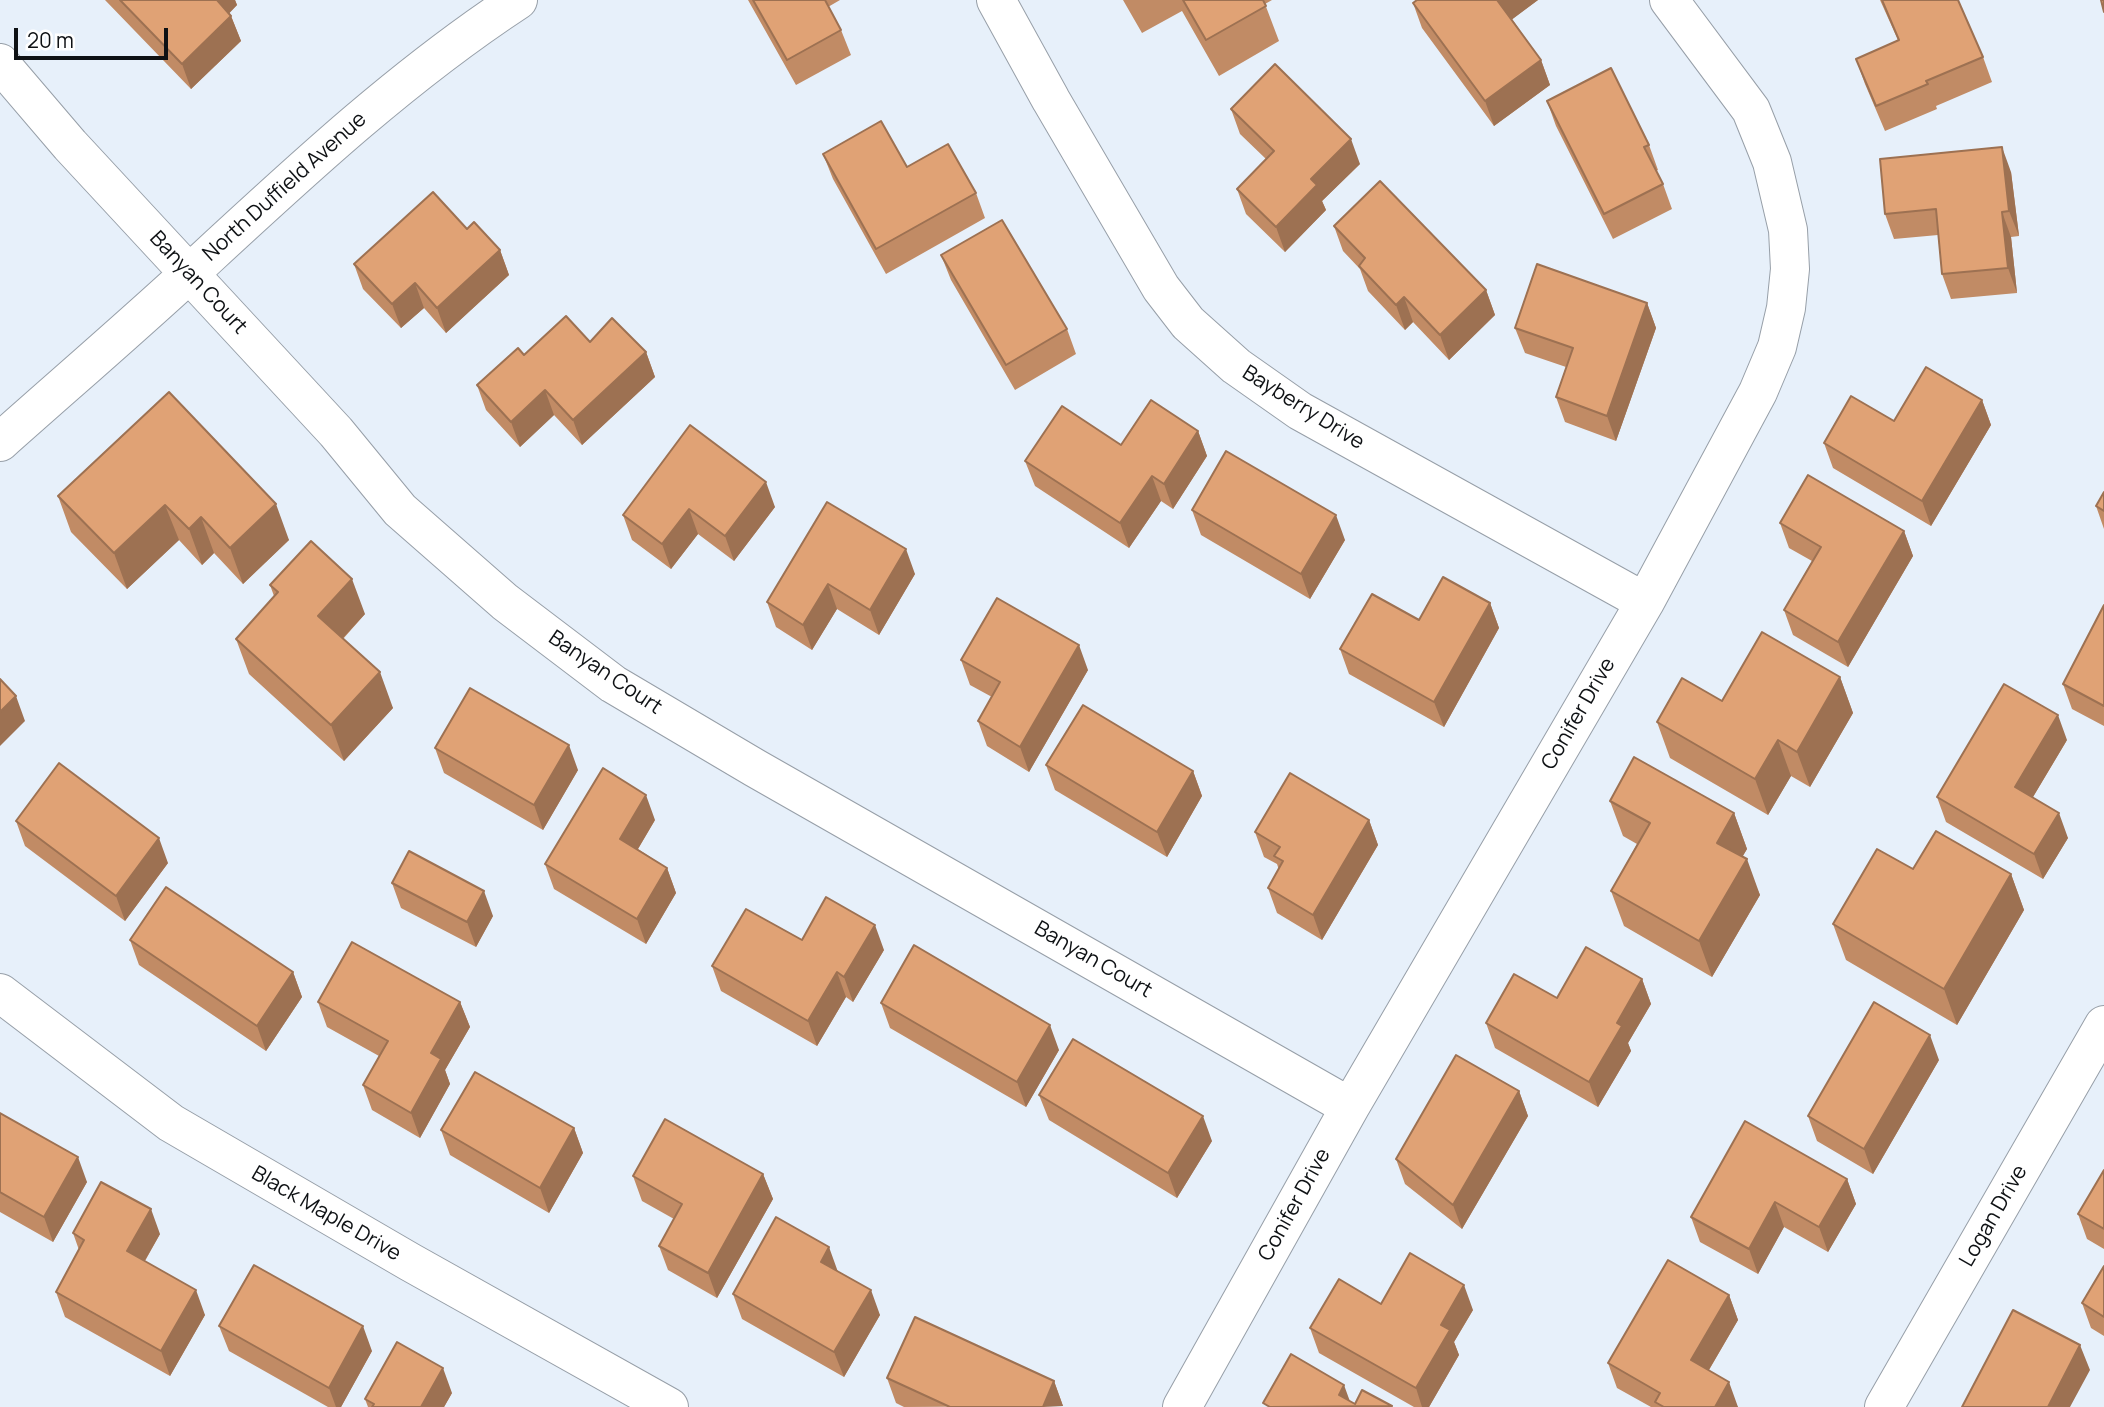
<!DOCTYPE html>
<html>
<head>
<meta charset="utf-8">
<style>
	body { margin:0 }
	#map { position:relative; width:2104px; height:1407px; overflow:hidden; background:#e7f0fa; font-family:Manrope,sans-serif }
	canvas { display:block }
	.scale { position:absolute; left:14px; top:28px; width:154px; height:32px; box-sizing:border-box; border:4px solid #0e1114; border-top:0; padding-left:9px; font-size:21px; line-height:24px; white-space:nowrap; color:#0e1114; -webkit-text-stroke:5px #fff; paint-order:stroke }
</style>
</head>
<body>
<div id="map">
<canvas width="2104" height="1407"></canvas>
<div class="scale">20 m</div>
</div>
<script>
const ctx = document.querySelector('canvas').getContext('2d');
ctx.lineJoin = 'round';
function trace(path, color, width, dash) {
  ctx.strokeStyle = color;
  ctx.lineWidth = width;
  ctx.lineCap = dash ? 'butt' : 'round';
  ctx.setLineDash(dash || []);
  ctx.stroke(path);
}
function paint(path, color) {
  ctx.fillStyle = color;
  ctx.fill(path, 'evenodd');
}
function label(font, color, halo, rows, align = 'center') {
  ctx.font = font + ' Manrope,sans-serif';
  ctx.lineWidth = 5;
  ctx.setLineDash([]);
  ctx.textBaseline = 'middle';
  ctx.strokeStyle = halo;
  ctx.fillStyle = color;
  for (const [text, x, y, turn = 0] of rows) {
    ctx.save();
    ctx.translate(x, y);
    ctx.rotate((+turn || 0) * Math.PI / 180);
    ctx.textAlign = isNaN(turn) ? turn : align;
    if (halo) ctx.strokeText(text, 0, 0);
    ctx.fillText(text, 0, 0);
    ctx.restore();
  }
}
const minor = new Path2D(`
	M996 0 1051 100 1161 288 1188 323 1236 366 1300 411 1645 602
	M0 63 70 145 336 432 400 510 505 602 613 684 755 768 1350 1107
	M0 442C64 385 128 330 191 272 295 176 399 78 518 0
	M0 993 171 1123 410 1262 669 1407
	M1182 1407 1350 1107 1645 602 1758 392 1777 347 1786 308 1790 269 1788 230 1772 162 1751 110 1669 0
	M1884 1407 2104 1025`);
trace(minor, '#979fa8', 40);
trace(minor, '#fff', 38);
paint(new Path2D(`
	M105 0H235L237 5 229 13 231 16 241 41 191 89Z
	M748 0H840L828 7 841 30 851 55 796 85Z
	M1123 0H1272L1265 4 1279 41 1219 76 1182 11 1142 33Z
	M1538 0 1512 19 1541 60 1550 85 1494 126 1422 28 1413 3Z
	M1880 0H1958L1983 57 1992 82 1936 106 1937 109 1885 131 1865 84 1856 59 1898 40Z
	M1547 101 1649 145 1658 170 1656 171 1663 184 1672 209 1613 239 1556 126Z
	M1231 109 1360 164 1322 201 1326 210 1285 252 1246 214 1237 189 1266 159 1240 134Z
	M823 154 907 167 976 193 985 218 886 274 833 179Z
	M2011 172 2019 236 2011 237 2017 293 1951 299 1942 274 1938 235 1894 239 1885 214Z
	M1334 226 1486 290 1495 315 1449 360 1413 322 1405 330 1368 291 1360 269 1343 251Z
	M467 229 500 250 509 275 446 333 424 308 401 328 363 289 354 264Z
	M941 255 1067 329 1076 354 1015 390 951 280Z
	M1647 303 1656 328 1616 441 1565 422 1556 397 1566 367 1525 353 1515 328Z
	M590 342 646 352 655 377 582 445 554 415 520 447 486 410 477 385 524 355Z
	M169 392 289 540 243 584 214 553 202 565 179 540 127 589 71 532 58 496Z
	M1982 400 1991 425 1931 526 1833 468 1824 443 1894 421Z
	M690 425 775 507 734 561 698 534 671 569 632 540 623 515Z
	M1198 431 1207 456 1173 509 1161 501 1129 548 1035 486 1025 461 1121 445Z
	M2104 492V529L2096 506Z
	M827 502 915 574 879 635 837 609 812 650 776 627 767 602Z
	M1192 510 1345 540 1310 599 1201 535Z
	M1780 523 1904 531 1913 556 1848 667 1793 635 1784 610 1812 561 1789 548Z
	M270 585 365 614 343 639 393 708 344 761 249 674 236 639 274 596Z
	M1490 603 1499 628 1444 727 1349 674 1340 649Z
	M2104 605V726L2072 709 2063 684Z
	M961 660 1088 670 1029 772 987 746 978 721 992 697 970 685Z
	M1840 677 1853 713 1810 787 1791 776 1768 815 1670 758 1657 722 1722 701Z
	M2067 740 2033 797 2068 838 2043 879 1946 822 1937 797Z
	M435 748 578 770 543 830 444 773Z
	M1046 765 1193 771 1202 796 1167 857 1055 790Z
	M1610 801 1734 813 1747 849 1742 857 1760 895 1712 977 1624 926 1611 891 1637 844 1623 836Z
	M655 820 638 849 667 868 676 893 646 944 554 889 545 864Z
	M1369 820 1378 845 1322 940 1277 913 1268 888 1279 870 1277 864 1264 857 1255 832Z
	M16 821 168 863 125 921 25 846Z
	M1913 869 2011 874 2024 910 1957 1025 1846 960 1833 924Z
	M392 883 493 916 476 947 401 908Z
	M130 940 293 972 302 997 266 1051 139 965Z
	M802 940 884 950 853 1002 846 997 817 1046 721 991 712 966Z
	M1642 979 1651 1004 1628 1043 1631 1051 1598 1107 1495 1048 1486 1023 1557 998Z
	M318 1002H460L470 1027 445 1070 450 1084 420 1138 372 1110 363 1085 379 1056 327 1027Z
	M881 1003 1059 1050 1026 1107 890 1028Z
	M1939 1060 1873 1174 1817 1141 1808 1116Z
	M1519 1091 1528 1116 1462 1229 1405 1184 1396 1159Z
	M1039 1095 1212 1141 1177 1198 1049 1120Z
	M0 1113 87 1182 53 1242 0 1212Z
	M574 1128 583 1153 549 1213 450 1155 441 1130Z
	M2104 1170V1249L2087 1239 2078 1214Z
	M763 1174 773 1199 717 1298 668 1270 659 1246 674 1219 642 1201 633 1176Z
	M1847 1179 1856 1204 1828 1252 1784 1227 1758 1274 1700 1242 1691 1217Z
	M73 1233 160 1234 145 1261 205 1315 170 1376 65 1317 56 1292 79 1250Z
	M2104 1266V1336L2091 1328 2082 1303Z
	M838 1272 880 1315 844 1377 742 1319 733 1294Z
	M1729 1295 1738 1320 1709 1370 1738 1407H1651L1617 1388 1608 1363Z
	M1381 1304 1473 1310 1454 1342 1459 1355 1429 1407H1414L1319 1353 1310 1328Z
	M219 1326 372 1351 341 1407H328L229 1351Z
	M887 1378 1054 1381 1063 1406 904 1407 896 1403Z
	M452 1393 444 1407H368L365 1399Z`), '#c18b65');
paint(new Path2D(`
	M214 0H235L237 5 222 21Z
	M1497 0H1538L1506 24Z
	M231 16 241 41 191 89 182 64Z
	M1541 60 1550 85 1494 126 1485 101Z
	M1351 139 1360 164 1322 201 1326 210 1285 252 1276 227 1311 179Z
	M2002 147 2011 172 2019 236 2009 211Z
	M2002 212 2011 237 2017 293 2008 268Z
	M500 250 509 275 446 333 437 308Z
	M415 283 424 308 401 328 392 304Z
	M1486 290 1495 315 1449 360 1440 335Z
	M1404 297 1413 322 1405 330 1396 305Z
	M1647 303 1656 328 1616 441 1607 416Z
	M646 352 655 377 582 445 573 420Z
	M545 390 554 415 520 447 511 422Z
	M1982 400 1991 425 1931 526 1922 501Z
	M1198 431 1207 456 1173 509 1164 484Z
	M1152 476 1161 501 1129 548 1120 523Z
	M766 482 775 507 734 561 725 536Z
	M276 504 289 540 243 584 230 548Z
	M165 505 179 540 127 589 114 553Z
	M689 509 698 534 671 569 662 544Z
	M1336 515 1345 540 1310 599 1301 574Z
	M201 517 214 553 202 565 189 529Z
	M1904 531 1913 556 1848 667 1838 642Z
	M906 549 915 574 879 635 870 610Z
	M352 579 365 614 331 651 318 616Z
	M828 584 837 609 812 650 803 625Z
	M1490 603 1499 628 1444 727 1434 702Z
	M1079 645 1088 670 1029 772 1020 747Z
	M380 672 393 708 344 761 331 725Z
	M1840 677 1853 713 1810 787 1797 752Z
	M16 696 25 721 0 746V712Z
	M2058 715 2067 740 2024 812 2015 787Z
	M1778 740 1791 776 1768 815 1755 779Z
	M569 745 578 770 543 830 534 805Z
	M1193 771 1202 796 1167 857 1157 832Z
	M646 795 655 820 629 864 620 839Z
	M1734 813 1747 849 1730 878 1717 843Z
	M2059 813 2068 838 2043 879 2034 854Z
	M1369 820 1378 845 1322 940 1313 915Z
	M159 838 168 863 125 921 116 896Z
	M1747 859 1760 895 1712 977 1699 941Z
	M667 868 676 893 646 944 637 919Z
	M2011 874 2024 910 1957 1025 1944 989Z
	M484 891 493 916 476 947 467 922Z
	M875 925 884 950 853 1002 844 977Z
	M293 972 302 997 266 1051 257 1026Z
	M837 972 846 997 817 1046 808 1021Z
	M1642 979 1651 1004 1628 1043 1631 1051 1598 1107 1589 1082 1617 1023Z
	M460 1002 470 1027 445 1070 450 1084 420 1138 411 1113 431 1053Z
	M1050 1025 1059 1050 1026 1107 1017 1082Z
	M1930 1035 1939 1060 1873 1174 1864 1149Z
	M1519 1091 1528 1116 1462 1229 1453 1205Z
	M1203 1116 1212 1141 1177 1198 1168 1173Z
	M574 1128 583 1153 549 1213 540 1188Z
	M78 1157 87 1182 53 1242 44 1217Z
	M763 1174 773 1199 717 1298 708 1273Z
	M1847 1179 1856 1204 1828 1252 1819 1227Z
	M1775 1202 1784 1227 1758 1274 1749 1249Z
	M151 1209 160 1234 136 1276 127 1251Z
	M829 1247 838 1272 821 1262Z
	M1464 1285 1473 1310 1454 1342 1459 1355 1429 1407H1422L1416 1388 1441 1325Z
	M196 1290 205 1315 170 1376 161 1351Z
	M871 1290 880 1315 844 1377 834 1352Z
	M1729 1295 1738 1320 1700 1385 1691 1360Z
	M363 1326 372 1351 341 1407H336L329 1388Z
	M2080 1345 2090 1370 2070 1407H2048Z
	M443 1368 452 1393 444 1407H421Z
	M1054 1381 1063 1406 1043 1407Z
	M1729 1382 1738 1407H1715Z
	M1344 1385 1352 1407 1339 1395Z`), '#9d7152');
const building = new Path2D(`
	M120 0H217L231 16 182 64Z
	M753 0H825L841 30 787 60Z
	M1183 0H1263L1266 6 1206 40Z
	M1417 0H1497L1541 60 1485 101 1413 3Z
	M1882 0H1958L1983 57 1926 81 1928 84 1876 106 1856 59 1899 40Z
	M2101 0H2104V12Z
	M1275 64 1351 139 1311 179 1317 185 1276 227 1237 189 1274 151 1231 109Z
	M1611 68 1649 145 1644 147 1663 184 1604 214 1547 101Z
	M881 121 907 167 948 144 976 193 876 249 823 154Z
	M2002 147 2009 211 2002 212 2008 268 1942 274 1936 209 1885 214 1880 159Z
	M1380 181 1486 290 1440 335 1404 297 1396 305 1359 266 1365 258 1334 226Z
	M433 192 467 229 474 222 500 250 437 308 415 283 392 304 354 264Z
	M1002 220 1067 329 1006 365 941 255Z
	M1537 264 1647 303 1607 416 1556 397 1573 348 1515 328Z
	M566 316 590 342 612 318 646 352 573 420 545 390 511 422 477 385 518 348 524 355Z
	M1926 367 1982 400 1922 501 1824 443 1851 396 1894 421Z
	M169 392 276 504 230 548 201 517 189 529 165 505 114 553 58 496Z
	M1151 400 1198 431 1164 484 1152 476 1120 523 1025 461 1062 406 1121 445Z
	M690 425 766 482 725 536 689 509 662 544 623 515Z
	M1226 451 1336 515 1301 574 1192 510Z
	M1808 475 1904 531 1838 642 1784 610 1821 547 1780 523Z
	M2104 492V511L2096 506Z
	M827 502 906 549 870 610 828 584 803 625 767 602Z
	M311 541 352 579 318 616 380 672 331 725 236 639 278 592 270 585Z
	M1443 577 1490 603 1434 702 1340 649 1372 594 1419 620Z
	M997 598 1079 645 1020 747 978 721 1000 682 961 660Z
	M2104 605V706L2063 684Z
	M1762 632 1840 677 1797 752 1778 740 1755 779 1657 722 1682 678 1722 701Z
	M0 679 16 696 0 712Z
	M2004 684 2058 715 2015 787 2059 813 2034 854 1937 797Z
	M470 688 569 745 534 805 435 748Z
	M1083 705 1193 771 1157 832 1046 765Z
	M1634 757 1734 813 1717 843 1747 859 1699 941 1611 891 1650 823 1610 801Z
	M59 763 159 838 116 896 16 821Z
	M603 768 646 795 620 839 667 868 637 919 545 864Z
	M1290 773 1369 820 1313 915 1268 888 1283 861 1274 856 1280 847 1255 832Z
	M1936 831 2011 874 1944 989 1833 924 1877 849 1913 869Z
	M409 851 484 891 467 922 392 883Z
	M166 887 293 972 257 1026 130 940Z
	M826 897 875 925 844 977 837 972 808 1021 712 966 746 909 802 940Z
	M352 942 460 1002 431 1053 441 1059 411 1113 363 1085 388 1041 318 1002Z
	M914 945 1050 1025 1017 1082 881 1003Z
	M1586 947 1642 979 1617 1023 1622 1026 1589 1082 1486 1023 1514 974 1557 998Z
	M1874 1002 1930 1035 1864 1149 1808 1116Z
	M1073 1039 1203 1116 1168 1173 1039 1095Z
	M1456 1055 1519 1091 1453 1205 1396 1159Z
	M475 1072 574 1128 540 1188 441 1130Z
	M0 1113 78 1157 44 1217 0 1192Z
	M665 1119 763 1174 708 1273 659 1246 682 1204 633 1176Z
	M1745 1121 1847 1179 1819 1227 1775 1202 1749 1249 1691 1217Z
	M2104 1170V1229L2078 1214Z
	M101 1182 151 1209 127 1251 196 1290 161 1351 56 1292 84 1240 73 1233Z
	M776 1217 829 1247 821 1262 871 1290 834 1352 733 1294Z
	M1410 1253 1464 1285 1441 1325 1450 1330 1416 1388 1310 1328 1339 1279 1381 1304Z
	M1668 1260 1729 1295 1691 1360 1729 1382 1715 1407H1664L1655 1402 1660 1393 1608 1363Z
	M254 1265 363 1326 329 1388 219 1326Z
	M2104 1266V1317L2082 1303Z
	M2013 1310 2080 1345 2048 1407H1962Z
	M915 1317 1054 1381 1043 1407H950L887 1378Z
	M397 1342 443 1368 421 1407H372L374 1404 365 1399Z
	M1291 1354 1344 1385 1339 1395 1355 1404 1362 1390 1392 1406 1270 1407 1263 1403Z`);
paint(building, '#e0a275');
trace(building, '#9d7152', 2);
label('21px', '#0e1114', '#fff', [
	["North Duffield Avenue",285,187,-42],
	["Banyan Court",198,283,47],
	["Bayberry Drive",1303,408,32],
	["Banyan Court",605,673,34],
	["Conifer Drive",1579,714,-60],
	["Banyan Court",1093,960,30],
	["Conifer Drive",1295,1205,-61],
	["Black Maple Drive",326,1214,30],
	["Logan Drive",1994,1216,-60]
]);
</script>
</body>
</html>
